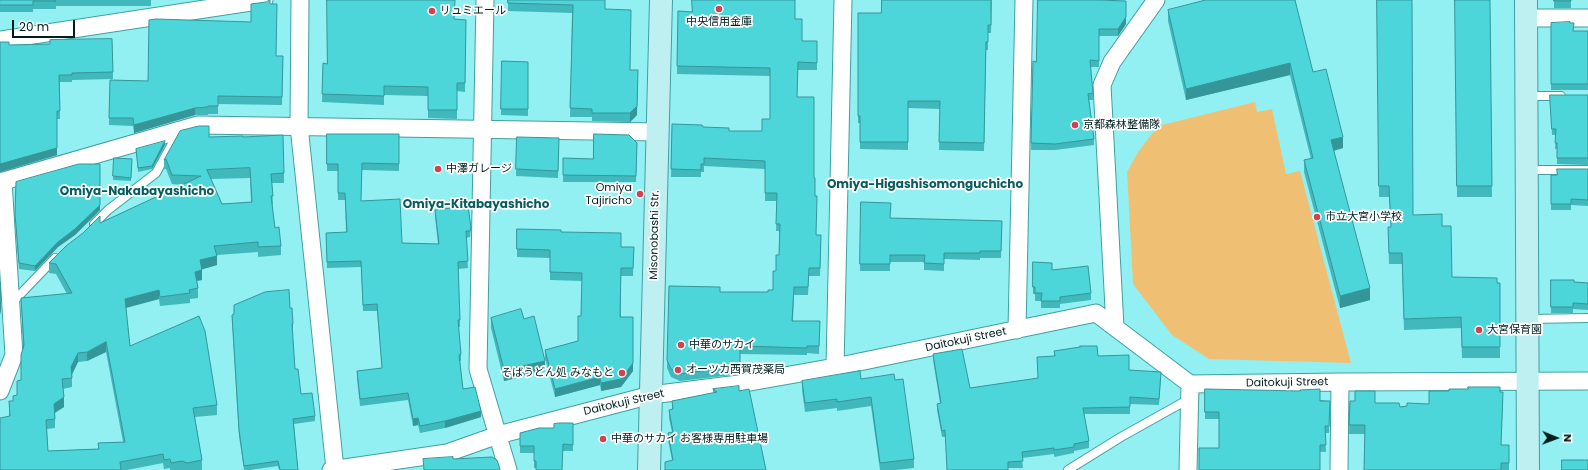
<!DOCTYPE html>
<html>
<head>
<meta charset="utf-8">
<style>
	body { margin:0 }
	#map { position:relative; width:1588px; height:470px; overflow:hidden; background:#92f0f2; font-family:Poppins,sans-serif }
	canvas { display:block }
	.north { position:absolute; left:1536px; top:418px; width:40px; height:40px; -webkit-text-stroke:3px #fefefe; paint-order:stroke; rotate:91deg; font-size:11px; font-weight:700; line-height:16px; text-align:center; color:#011e1f }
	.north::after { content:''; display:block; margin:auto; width:14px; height:18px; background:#011e1f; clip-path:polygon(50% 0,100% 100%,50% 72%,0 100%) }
	.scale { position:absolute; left:12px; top:20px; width:63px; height:18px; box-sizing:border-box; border:2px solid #011e1f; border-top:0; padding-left:5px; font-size:12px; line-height:14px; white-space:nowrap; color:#011e1f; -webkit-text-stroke:3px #fefefe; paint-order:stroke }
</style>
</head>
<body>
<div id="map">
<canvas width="1588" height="470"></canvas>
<div class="north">N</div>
<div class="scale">20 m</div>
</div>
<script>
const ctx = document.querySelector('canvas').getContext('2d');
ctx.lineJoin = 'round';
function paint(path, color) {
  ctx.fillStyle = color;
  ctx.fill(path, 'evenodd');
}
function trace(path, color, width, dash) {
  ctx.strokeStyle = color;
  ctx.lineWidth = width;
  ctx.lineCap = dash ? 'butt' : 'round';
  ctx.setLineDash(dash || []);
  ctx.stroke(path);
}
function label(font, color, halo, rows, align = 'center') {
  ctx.font = font + ' Poppins,"Noto Sans JP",sans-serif';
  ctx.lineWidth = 3.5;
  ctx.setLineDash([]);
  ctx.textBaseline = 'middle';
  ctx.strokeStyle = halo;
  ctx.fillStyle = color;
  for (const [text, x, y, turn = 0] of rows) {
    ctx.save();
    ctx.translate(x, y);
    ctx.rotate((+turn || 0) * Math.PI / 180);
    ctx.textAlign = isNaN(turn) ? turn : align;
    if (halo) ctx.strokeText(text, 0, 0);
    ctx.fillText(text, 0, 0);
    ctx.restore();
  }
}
paint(new Path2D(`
	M1255 102 1257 112 1272 109 1286 174 1300 171 1351 363 1209 359 1172 335 1133 284 1127 172 1138 152 1158 126Z`), '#efc074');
const lane = new Path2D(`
	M1527 96H1561
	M1527 170H1588
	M94 224 108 210 156 173 178 133
	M12 303 55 258
	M1529 319 1588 318
	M1068 470 1121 437 1189 399`);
const street = new Path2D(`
	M300 0 299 126 335 469
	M485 0 478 369 508 470
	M1526 18H1588
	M0 40 264 0
	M0 182 198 125 658 132
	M1115 327 1102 85 1112 62 1156 0
	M1017 330 1024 0
	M835 367 843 0
	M0 391 14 355 3 181
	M331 470 447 453 498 435 651 395 739 384 835 367 1096 313 1190 384 1340 382 1588 381
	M1188 470 1190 384
	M1339 470 1340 382`);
const secondary = new Path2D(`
	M1526 0 1528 470
	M649 470 661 0`);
trace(lane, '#3fa0a3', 10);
trace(street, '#3fa0a3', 19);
trace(secondary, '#3fa0a3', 24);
trace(lane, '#fff', 8);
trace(street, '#fff', 17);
trace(secondary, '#bef0f2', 22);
paint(new Path2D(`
	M0 0H151V6H56V9H33V12H0Z
	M605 0V9L630 70 637 115 630 122 592 121V117H570L572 13 508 11V3Z
	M992 0 991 33H988V50H986L984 151 939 150 940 109 908 108V150L860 149V123H858V13H881Z
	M1377 0 1413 215 1442 226 1452 277 1500 283V358H1462L1461 328 1404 330 1402 264H1389L1388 227H1391L1389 197H1379Z
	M1455 0H1490L1492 197H1457Z
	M1554 0H1571V8H1554Z
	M1126 1V24L1118 36H1099V67H1090L1093 93V100H1089L1094 139V145L1055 150H1031L1033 61 1036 62Z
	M270 4 276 56H283L282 105 218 104V114H208V115H195L134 133 133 126 109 125 110 80 148 81 251 22Z
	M1168 10 1313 72 1343 148 1334 151 1370 300 1340 308 1304 172V160L1311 159 1290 75 1186 100 1168 21Z
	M678 11 795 19 802 41H817V70H798L797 97 814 178 815 196 816 235 821 243 820 276H809L808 295H794L793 321H820L819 354 807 353V355L740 354V374L680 381 671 377 667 368 669 286 720 292H768L773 290 776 271 779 255V231H776L777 201H765V169L704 166V172H701V177H671L672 124 729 131H762L770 119V76L677 74Z
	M454 19 466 20 465 92 457 91V119L428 118V96L384 95V105L322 102 323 63 327 64Z
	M1551 23H1570L1574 31H1588V90H1551Z
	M112 39 113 79 72 80V82H60V119H57V155L0 172V42L9 45 50 44Z
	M502 61 528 62V116L501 115Z
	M1550 95H1588V165L1557 164V149H1555L1556 135H1552Z
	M327 134H399V171L362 170 361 201 402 243 438 244 435 217V210L471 228 470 237 466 238 468 268 458 269 460 320V327H458L461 354V361H460L463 389 481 417 445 428 420 433 418 425 413 426 408 400 360 406 357 378V371L382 368 377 311H363L361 267 327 268 326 233 346 232 345 200H338V171H327Z
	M209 137H243L284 173V183H272L273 205H272L275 228 281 246V255L258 257V252L217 255V265L202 269V280L197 281 198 288V298L190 299V303L160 306 159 299 126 308 130 346 217 405V415L195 417 202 460V470H170V468L164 469 163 463 127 470H0L9 416V401H13L17 395 21 380 23 347 21 298 67 294 56 274 49 273V263L100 223 183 185 172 184 166 169H164V160ZM250 178 251 202 222 204 211 179ZM106 352 123 442 98 443V449L48 451 47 429 55 428V413L64 407 63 389 72 387V375L78 362 87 361Z
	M517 137 559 146 558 178 516 176Z
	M637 143 636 182H563V158L593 159Z
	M165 145 152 169 138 172 136 149Z
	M114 158 132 159 131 181 113 180Z
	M1588 169V206L1571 205V210H1551V175H1557Z
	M16 182 100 210 75 235 58 247 35 271 19 269 15 219Z
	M861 202 891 218 1002 221 1001 258H980V260L944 259V271L924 270V262H890V271H860Z
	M561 232 621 247H634L633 276H621V317L633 371 621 387 601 391 600 385 555 397 545 358V350L578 341 581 316 582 281 550 280V258L517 257V249Z
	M1033 262 1052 270 1091 293V300L1060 304V308H1041V301H1035V294H1033Z
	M1551 280 1588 283V310L1573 309V313H1551Z
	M234 305 290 308 293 324V329L292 330 295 369 301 394 315 416V421L294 424 298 470H279L278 466 250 470H244L239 436 232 320V315L234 314Z
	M491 318 524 319 545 371 504 381 491 328Z
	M1054 351 1098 356 1129 370 1161 378 1159 405 1130 404V414H1084L1089 441V448L1074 451V453L1054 457V454L1022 458 1023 468H1008L945 437H942L937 410V404L940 403 933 360V354L970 388 1038 378 1037 357H1054Z
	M861 379 895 380 914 459V468L896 470H880L871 406 837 411V408L805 412 802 390V381Z
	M713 389 739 391 766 470 672 460 668 440V433L672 432 669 418V410H672V401L713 393Z
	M1205 389 1330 401 1329 433H1325L1326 452 1219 448V419H1205Z
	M1500 392 1503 401 1501 445H1509V470H1364L1365 434H1349L1350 401 1375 403 1400 407 1429 404Z
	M573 423V451H563L536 468H534V453H520V433L554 428Z`), '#41b8bb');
paint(new Path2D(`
	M1126 7V24L1118 36V29Z
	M1290 63V75L1186 100V89Z
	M638 79 637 115 630 122V113Z
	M195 108V115L134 133V125Z
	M1343 137V148L1331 151V140Z
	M165 141V145L152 169V166Z
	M57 148V155L0 172V164Z
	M100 205V210L75 235 58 247 35 271V266L58 242Z
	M217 256V265L200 270V260Z
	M202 270V280L195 281V272Z
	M1370 288V300L1340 308V296Z
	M159 290V299L125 308V299Z
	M1 301V311L0 315V306Z
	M106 342V352L87 361V352Z
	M78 353V362L71 376V367Z
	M545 361V371L504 381V370Z
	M633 363V371L621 387 601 391V383Z
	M600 377V385L555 397V389Z
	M64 397V407L54 413V404Z
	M481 411V417L445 428V421Z
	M418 418V425L413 426V419Z`), '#359699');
const building = new Path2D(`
	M0 0H55L56 1H33V5H0Z
	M270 0V4H277L276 56H283L282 97 218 96V106H208V107L195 108 134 125 133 118H109L110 80 148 81 149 20 156 19 251 22V4L266 2Z
	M327 0H455L454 19 466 20 465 83H457V110H428V87L384 86V96L322 94 323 63 327 64Z
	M508 0H605V9L631 10 630 70H638L637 106 630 113H592V109L570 108 573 5 508 3Z
	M692 0H795V19H802V41H817V63L798 62 797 97H814V178H815V196H817L816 235H821L820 268H809L808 287H794L792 321H820L819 346H807V348L740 346V366L680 374 671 369 667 360 669 286 720 287V292H768V290H773V271H776V255H779L780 224H776L777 193H765V161L704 158V164H701V170L671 169 672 124 702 125 703 127 729 128V131H762V119H770V68L677 66 678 11 692 12Z
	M882 0H991V25H988V42H986L984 143 939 142 940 101H908V142H860V116H858V13H881Z
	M1038 0H1100L1126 1V17L1118 29H1099V61L1090 60 1093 93 1088 94 1094 139 1055 144 1031 143 1033 61 1036 62Z
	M1206 0H1295L1313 72 1326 69 1343 137 1331 140 1370 288 1340 296 1304 160 1313 158 1290 63 1186 89 1168 10Z
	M1377 0H1412L1413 215 1442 214V226H1451L1452 277 1497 278V283H1500V347H1462L1461 317 1404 319 1402 253H1389L1388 227H1391L1389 186H1379Z
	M1455 0H1490L1492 186H1457Z
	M1554 0H1571V1H1554Z
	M1570 22V23H1574L1573 31H1588V84H1551V23Z
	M112 39 113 72 72 73V75H59L60 111H57V148L0 164V42H9V45L50 44V40Z
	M502 61 528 62V109H501Z
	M1550 95H1588V158H1557V143H1555L1556 129H1552Z
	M199 126H209V137L243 136V137L283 135 284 173 271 174 273 196H271L275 228 279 227 281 246 258 247V242L214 246 217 256 200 260 202 270 195 272 198 288 189 290 190 293 160 297 159 290 125 299 130 346 199 316 205 331 217 405 193 408 202 460 187 463 182 461 171 463 170 459 164 460 163 454 120 462 121 470H0V418L10 416 9 401H13V396L17 395V381L21 380V355L24 345 21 298 72 293 56 264 49 263 66 246 83 233 100 216V223L201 176 172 175 166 159 164 160 180 131ZM250 168 252 202 222 204 207 170ZM106 342 125 442 98 443 99 449 48 451 46 420 55 419 54 404 64 397 62 379 72 378 71 367 78 353 87 352Z
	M327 134H399V164L362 163 361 201 400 199 402 243 439 244 435 210 468 206 471 228 470 231H466L468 261 458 262 460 320H458L461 354 459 355 463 389 475 387 481 411 445 421 420 426 418 418 413 419 408 393 360 399 357 371 382 368 377 304 363 305 361 261 327 262 326 233 347 232 345 193H338V164H327Z
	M594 134 629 135 637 143 636 176 563 175V158L593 159Z
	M517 137 559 138 558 171 516 169Z
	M165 141 152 166 138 168 136 149Z
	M114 158 132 159 131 178 113 176Z
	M79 164H100V205L75 229 58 242 35 266 19 263 15 214 16 182Z
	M1557 169H1588V200L1571 199V204H1551V175H1557Z
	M861 202 891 203 890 218 1002 221 1001 251H980V253H944V264L924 263 925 255H890V264H860Z
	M517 229 561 230V232L621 233V247H634L633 268H621L620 317H633V363L621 379 601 383 600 377 555 389 545 350 578 341V316H581L582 273 550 272V250L517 249Z
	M1033 262 1052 263V270L1088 266 1091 293 1060 297V301H1041L1042 293H1035V287H1033Z
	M1551 280H1574V282L1588 283V304L1573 303V307H1551Z
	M0 283 1 301 0 306Z
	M289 290 290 308H292L293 324H292L295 369H298L301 394 312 393 315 416 293 419 298 470H280L278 461 244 466 239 430 232 315 234 314V305L265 292Z
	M521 309 524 319 534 316 545 361 504 370 491 318Z
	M1080 346H1097L1098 356 1129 355V370L1161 372 1159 399 1130 397V407L1083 408 1089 441 1074 444V447L1054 450V448L1022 452 1023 461 1008 462V470H947L945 430 942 431 937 404 941 403 933 354 962 349 970 388 1038 378 1037 357 1055 356 1054 351 1080 347Z
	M860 371 861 379 894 374 895 380 903 379 914 459 880 463 871 397 837 402V399L805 403 802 381Z
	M739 386V391L749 389 766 470H665V462L673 460 668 433 673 432 669 410 673 409 672 401 717 392 713 389Z
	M1468 387H1500V392H1503L1501 445H1509V463H1501V470H1364L1365 425H1349L1350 401H1355V391H1375V403H1399L1400 407 1407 406V403L1429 404V391H1449V389H1468Z
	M1205 389 1300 391V390L1320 389V401H1330L1329 426H1325L1326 445H1320V470H1199V448H1219V412H1205Z
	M559 423H573V445L563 444 562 470H536V461H534V446H520V433L539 428H554V424Z
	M453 457V459L492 457 497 460 499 466 500 470H424L423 459Z
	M1562 460H1588V470H1562Z`);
paint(building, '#4cd6da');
trace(building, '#359699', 1);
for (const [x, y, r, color] of [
	[719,9,4,"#d14152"],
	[432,11,4,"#d14152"],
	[1075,125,4,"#d14152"],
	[438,169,4,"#d14152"],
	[640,194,4,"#d14152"],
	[1317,217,4,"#d14152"],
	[1479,330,4,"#d14152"],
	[681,345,4,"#d14152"],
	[678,370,4,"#d14152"],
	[622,373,4,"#d14152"],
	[603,439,4,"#d14152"]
]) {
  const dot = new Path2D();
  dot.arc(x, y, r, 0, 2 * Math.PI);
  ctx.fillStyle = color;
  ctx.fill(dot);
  trace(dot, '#fefefe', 1.5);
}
label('11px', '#011e1f', '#fefefe', [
	["リュミエール",440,11],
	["中央信用金庫",719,22,"center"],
	["京都森林整備隊",1083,125],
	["中澤ガレージ",446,169],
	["Omiya",632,188,"right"],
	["Tajiricho",632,201,"right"],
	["市立大宮小学校",1325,217],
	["大宮保育園",1487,330],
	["中華のサカイ",689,345],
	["オーツカ西賀茂薬局",686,370],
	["そばうどん処 みなもと",614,373,"right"],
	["中華のサカイ お客様専用駐車場",611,439]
], 'left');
label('11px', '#011e1f', '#fefefe', [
	["Misonobashi Str.",655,235,-89],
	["Daitokuji Street",966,340,-12],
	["Daitokuji Street",1287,383,-1],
	["Daitokuji Street",624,403,-13]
]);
label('bold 12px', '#075c5f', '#fefefe', [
	["Omiya-Higashisomonguchicho",925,185],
	["Omiya-Nakabayashicho",137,192],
	["Omiya-Kitabayashicho",476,205]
]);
</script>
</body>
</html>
